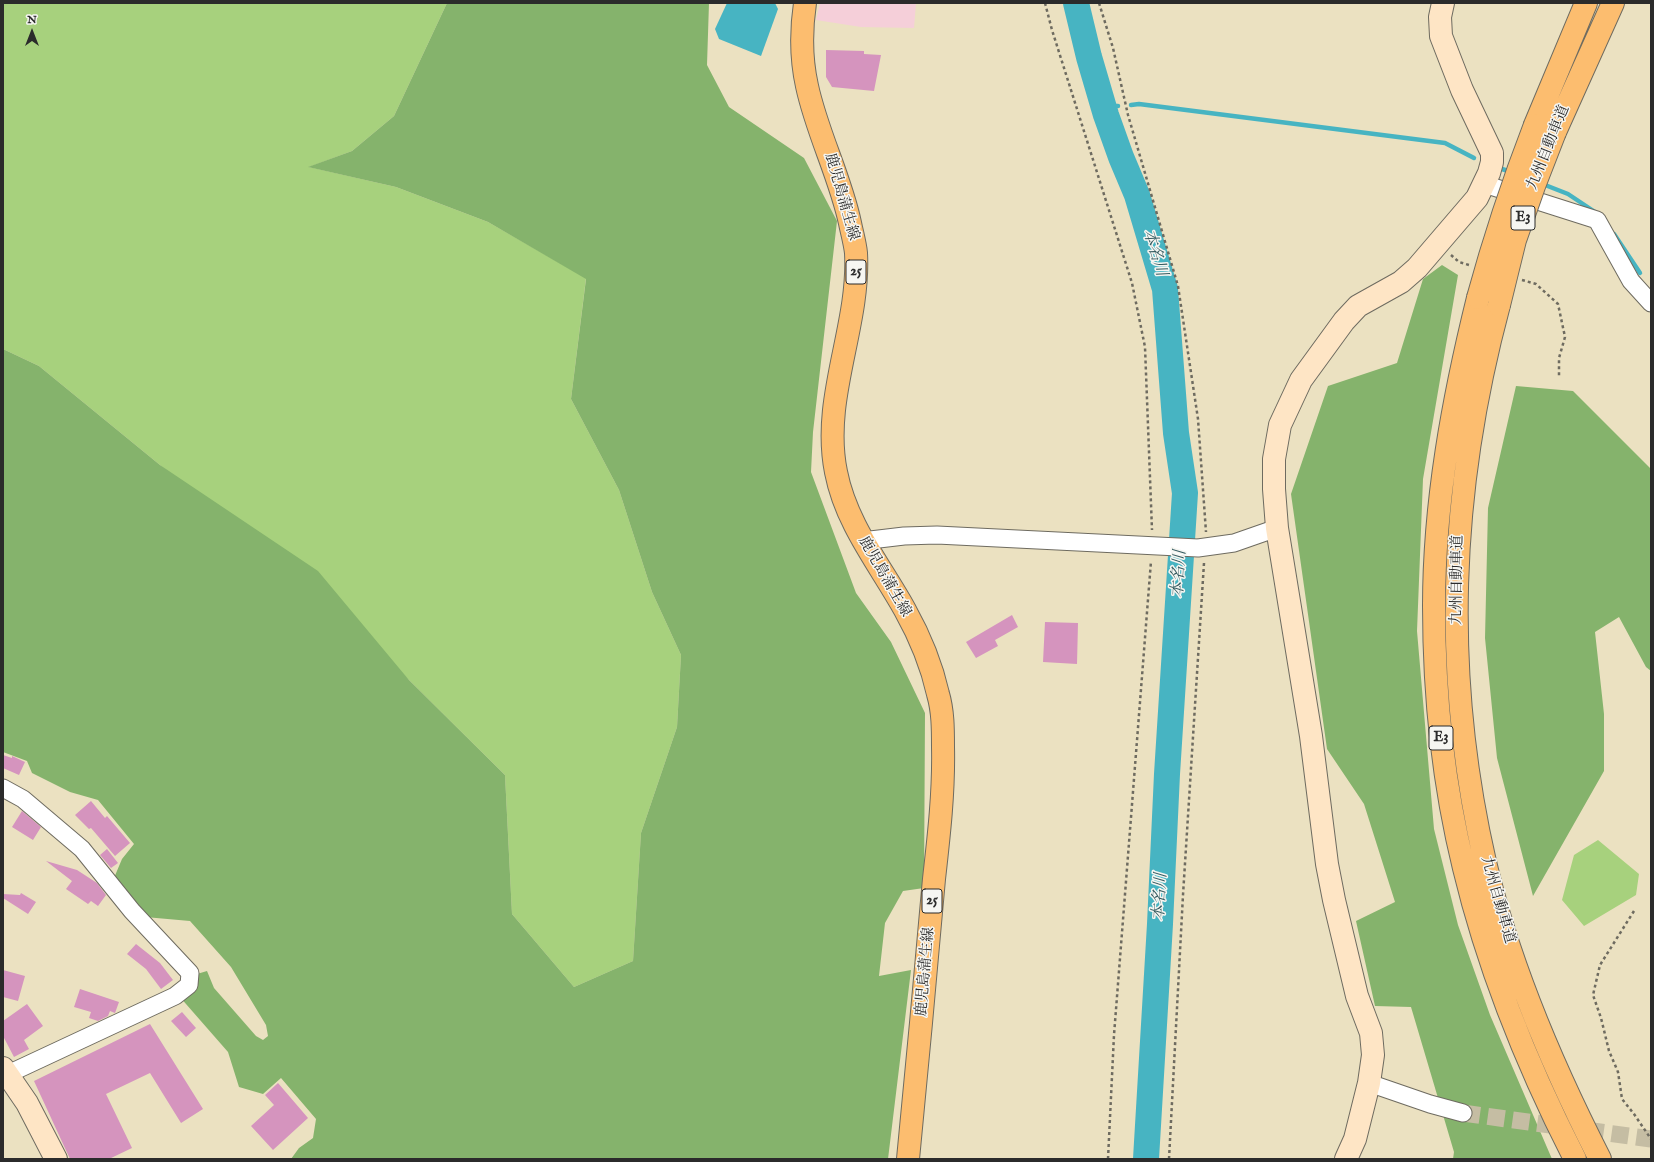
<!DOCTYPE html>
<html>
<head>
<meta charset="utf-8">
<style>
	body { margin:0 }
	#map { position:relative; width:1654px; height:1162px; overflow:hidden; background:#ebe1c1; font-family:"IM FELL English",serif }
	canvas { display:block }
	.frame { position:absolute; inset:0; border:4px solid #2b2b2b; pointer-events:none }
	.north { position:absolute; left:12px; top:12px; width:40px; height:40px; -webkit-text-stroke:3px #f6f6f2; paint-order:stroke; rotate:0deg; font-size:11px; font-weight:700; line-height:16px; text-align:center; color:#2b2b2b }
	.north::after { content:''; display:block; margin:auto; width:14px; height:18px; background:#2b2b2b; clip-path:polygon(50% 0,100% 100%,50% 72%,0 100%) }
</style>
</head>
<body>
<div id="map">
<canvas width="1654" height="1162"></canvas>
<div class="frame"></div>
<div class="north">N</div>
</div>
<script>
const ctx = document.querySelector('canvas').getContext('2d');
ctx.lineJoin = 'round';
function paint(path, color) {
  ctx.fillStyle = color;
  ctx.fill(path, 'evenodd');
}
function trace(path, color, width, dash) {
  ctx.strokeStyle = color;
  ctx.lineWidth = width;
  ctx.lineCap = dash ? 'butt' : 'round';
  ctx.setLineDash(dash || []);
  ctx.stroke(path);
}
function label(font, color, halo, rows, align = 'center') {
  ctx.font = font + ' "IM FELL English","Noto Serif JP",serif';
  ctx.lineWidth = 3;
  ctx.setLineDash([]);
  ctx.textBaseline = 'middle';
  ctx.strokeStyle = halo;
  ctx.fillStyle = color;
  for (const [text, x, y, turn = 0] of rows) {
    ctx.save();
    ctx.translate(x, y);
    ctx.rotate((+turn || 0) * Math.PI / 180);
    ctx.textAlign = isNaN(turn) ? turn : align;
    if (halo) ctx.strokeText(text, 0, 0);
    ctx.fillText(text, 0, 0);
    ctx.restore();
  }
}
paint(new Path2D(`
	M820 3H916L914 28 861 27 816 20Z`), '#f5cfd9');
paint(new Path2D(`
	M3 3H447L394 116 352 151 309 167 396 187 488 222 586 278 571 399 619 490 652 592 681 655 677 727 641 833 633 961 574 987 512 914 505 775 409 680 160 465 39 366 3 349Z
	M1598 840 1639 874 1636 895 1584 926 1562 900 1574 855Z`), '#a7d17d');
paint(new Path2D(`
	M447 3H709L707 65 729 107 804 158 837 221 813 432 811 472 856 593 891 642 925 713 924 888 903 891 885 923 879 976 911 970 888 1159H291L299 1148 313 1138 316 1119 281 1078 263 1094 239 1087 228 1052 179 996 197 974 207 971 214 988 256 1036 263 1040 268 1036 266 1025 231 967 190 921 145 917 114 878 122 859 134 844 98 800 70 792 32 773 27 761 3 752V349L39 366 160 465 318 571 409 680 505 775 512 914 574 987 633 961 641 833 677 727 681 655 652 592 619 490 571 399 586 279 488 222 396 187 308 167 352 151 394 116Z
	M1442 265 1458 275 1423 479 1417 631 1434 829 1458 925 1490 1015 1552 1159H1453L1454 1152 1411 1007 1375 1006 1356 921 1395 902 1364 804 1327 749 1291 494 1328 386 1397 363 1423 279Z
	M1516 386 1573 391 1651 469V671L1646 667 1619 617 1595 632 1604 714V771L1533 896 1497 758 1485 638 1488 508Z`), '#85b36c');
paint(new Path2D(`
	M727 3H775L778 9 761 56 719 39 715 29Z`), '#47b4c2');
trace(new Path2D(`
	M1131 105 1139 104 1445 143 1474 158
	M1104 106H1118
	M1502 169 1511 172
	M1540 183 1568 194 1595 212
	M1614 234 1640 273`), '#47b4c2', 4.5);
trace(new Path2D(`
	M1076 3 1089 57 1106 115 1121 157 1137 195 1165 289 1176 433 1185 493 1167 774 1160 924 1146 1159`), '#47b4c2', 26);
paint(new Path2D(`
	M826 50 864 51V54L881 55 874 91 832 87 826 77Z
	M1012 615 1018 627 995 640 998 646 976 658 966 642Z
	M1045 622 1078 623 1077 664 1043 662Z
	M3 755 12 758V756L25 762 19 775 3 768Z
	M91 801 105 818 107 816 130 843 115 856 91 828 89 829 75 815Z
	M22 811 41 827 33 840 12 827Z
	M107 849 118 863 111 868 100 855Z
	M46 861 77 870 97 883 106 895 98 906 91 901 88 904 66 889 72 881Z
	M21 893 36 902 28 914 3 898V894L20 895Z
	M136 944 160 963 173 980 161 989 146 969 127 954Z
	M3 970 25 976 18 1001 3 997Z
	M80 989 119 1002 115 1013 110 1011 108 1016 98 1021 89 1018 91 1012 74 1007Z
	M27 1004 43 1026 24 1040 29 1049 14 1057 3 1036V1021Z
	M182 1012 196 1028 186 1037 171 1021Z
	M150 1024 203 1109 181 1123 150 1073 106 1094 132 1148 109 1159H70L34 1081Z
	M278 1083 308 1118 273 1150 251 1126 274 1105 265 1095Z`), '#d594be');
trace(new Path2D(`
	M1463 1113 1651 1139`), '#c5bda3', 17, [17, 8]);
const street = new Path2D(`
	M1484 184 1597 220 1631 281 1651 303
	M862 541 904 536 937 535 1198 548 1234 543 1277 528
	M3 788 23 799 82 849 132 911 190 973 189 985 175 996 8 1074
	M1369 1083 1430 1104 1463 1113`);
const secondary = new Path2D(`
	M3 1068 27 1103 56 1159
	M1346 1159 1355 1139 1369 1083 1373 1055 1371 1033 1357 996 1334 900 1327 864 1311 736 1277 528 1274 489V459L1280 425 1301 380 1344 321 1358 306 1401 282 1417 268 1477 198 1489 173 1492 162V153L1462 90 1441 36 1440 17 1443 3`);
const primary = new Path2D(`
	M805 3C801 30 801 59 807 86 817 133 840 176 850 223 852 233 855 243 856 253 860 327 821 398 836 472 846 524 880 565 905 610 919 635 932 667 938 694 943 711 943 729 943 747 944 791 939 835 934 879 926 972 917 1066 908 1159`);
const highway = new Path2D(`
	M1535 125 1586 3
	M1555 132 1613 3
	M1478 298C1453 399 1434 502 1434 606 1434 694 1443 783 1464 868 1488 968 1528 1067 1575 1159
	M1499 305C1449 491 1442 674 1485 862 1509 965 1552 1065 1600 1159`);
trace(street, '#6e6b60', 19);
trace(secondary, '#6e6b60', 24);
trace(primary, '#6e6b60', 24);
trace(highway, '#6e6b60', 24);
trace(new Path2D(`
	M1045 3 1052 30 1132 283 1145 347 1152 530
	M1099 3 1113 48 1128 115 1178 286 1198 419 1206 532
	M1451 255 1459 262 1469 265
	M1522 280 1536 284 1558 304 1565 337 1559 358V377
	M1634 911 1600 965 1593 995 1601 1018 1609 1051 1618 1072 1622 1099 1634 1114 1651 1139
	M1108 1159 1114 1035 1151 561
	M1169 1159 1183 895 1204 563`), '#6e6b60', 2.5, [3, 3]);
trace(street, '#fff', 17);
trace(secondary, '#fee5c5', 22);
trace(primary, '#fcbd6f', 22);
trace(highway, '#fcbd6f', 22);
const highwayBridge = new Path2D(`
	M1478 298C1494 239 1513 182 1535 125
	M1499 305 1515 240 1534 186 1555 132`);
trace(highwayBridge, '#6e6b60', 24, []);
trace(highwayBridge, '#fcbd6f', 22);
for (const [x, y, w] of [
	[1523,218,24],
	[856,272,20],
	[1441,738,24],
	[932,901,20]
]) {
  const box = new Path2D();
  box.roundRect(x - w / 2, y - 12, w, 24, 3);
  ctx.fillStyle = '#f6f6f2';
  ctx.fill(box);
  trace(box, '#2b2b2b', 1);
}
label('bold 14px', '#2b2b2b', null, [
	["E3",1523,218],
	["25",856,272],
	["E3",1441,738],
	["25",932,901]
]);
label('15px', '#2b2b2b', '#f6f6f2', [
	["九州自動車道",1549,148,-68],
	["鹿児島蒲生線",841,197,74],
	["鹿児島蒲生線",884,577,60],
	["九州自動車道",1458,580,-89],
	["九州自動車道",1497,900,74],
	["鹿児島蒲生線",926,972,-85]
]);
label('italic 16px', '#355b60', '#f6f6f2', [
	["本名川",1154,253,73],
	["本名川",1180,574,-87],
	["本名川",1161,897,-87]
]);
</script>
</body>
</html>
